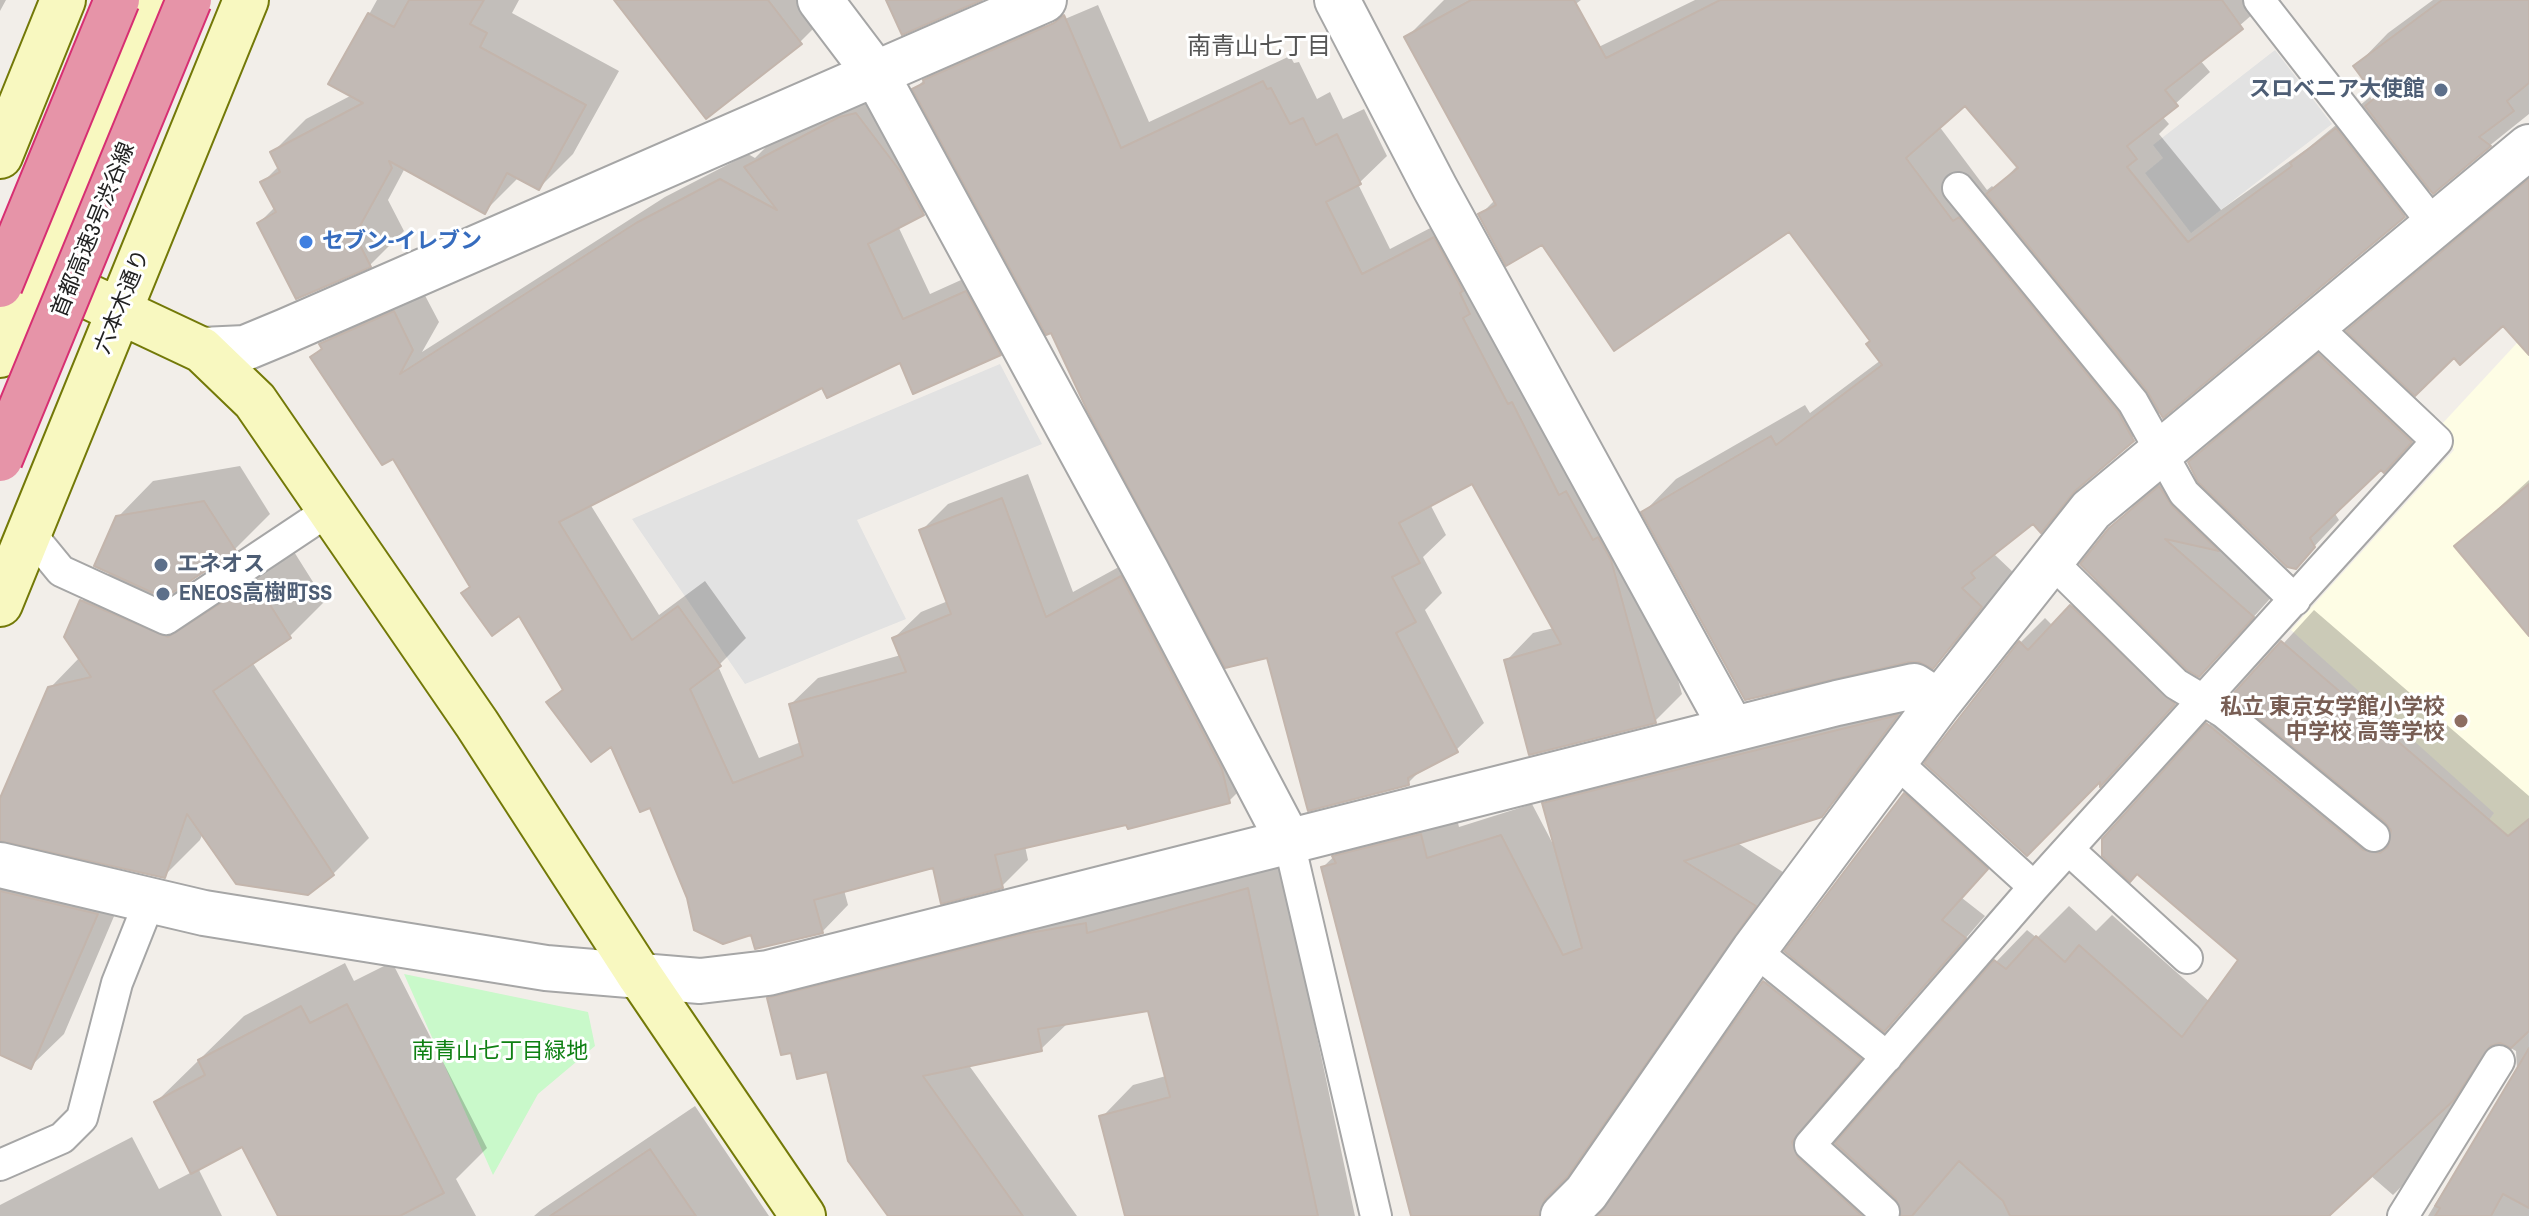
<!DOCTYPE html>
<html>
<head>
<meta charset="utf-8">
<style>
	body { margin:0 }
	canvas { display:block; background:#f2eee9 }
</style>
</head>
<body>
<canvas width="2529" height="1216"></canvas>
<script>
const ctx = document.querySelector('canvas').getContext('2d');
ctx.lineJoin = 'round';
function paint(path, color) {
  ctx.fillStyle = color;
  ctx.fill(path, 'evenodd');
}
function trace(path, color, width, dash) {
  ctx.strokeStyle = color;
  ctx.lineWidth = width;
  ctx.lineCap = dash ? 'butt' : 'round';
  ctx.setLineDash(dash || []);
  ctx.stroke(path);
}
function label(font, color, halo, rows, align = 'center') {
  ctx.font = font + ' "Archivo Narrow","Noto Sans JP",sans-serif';
  ctx.lineWidth = 6;
  ctx.setLineDash([]);
  ctx.textBaseline = 'middle';
  ctx.strokeStyle = halo;
  ctx.fillStyle = color;
  for (const [text, x, y, turn = 0] of rows) {
    ctx.save();
    ctx.translate(x, y);
    ctx.rotate((+turn || 0) * Math.PI / 180);
    ctx.textAlign = isNaN(turn) ? turn : align;
    if (halo) ctx.strokeText(text, 0, 0);
    ctx.fillText(text, 0, 0);
    ctx.restore();
  }
}
paint(new Path2D(`
	M2529 330V1011L2403 939 2494 813 2291 630 2454 450 2442 424Z`), '#fefde5');
paint(new Path2D(`
	M404 974 588 1012 595 1046 538 1094 493 1175Z`), '#c9f9ca');
paint(new Path2D(`
	M2275 50 2332 124 2191 233 2145 173 2163 158 2153 145Z
	M1000 364 1042 444 857 520 906 619 745 684 632 519Z`), '#e2e2e2');
paint(new Path2D(`
	M0 0H6L0 11Z
	M377 0H519L512 13 619 71 573 154 539 188 519 177 485 211 405 168 388 200 404 231 370 265 259 223 276 206 263 182 279 166 272 153 306 119 352 95 331 83Z
	M617 0H825L826 16 793 49Z
	M1444 0H1581L1443 103 1407 37Z
	M1695 0H2269L2200 60 2210 72 2162 116 2169 124 2159 134 2221 210 2308 148 2370 97 2373 101 2378 96 2356 66 2388 33 2433 0H2529V114L2433 191 2431 188 2404 216 2161 412 2093 473 2041 530 2033 521 2006 544 1995 555 2014 573 1966 633 1933 666 1644 512 1676 479 1805 405 1810 413 1881 360 1872 340 1789 229 1543 242 1480 215 1496 199 1492 99ZM1966 103 2018 165 1995 189 1992 186 1987 190 1939 126Z
	M1098 5 1149 122 1290 56 1294 63 1299 62 1317 99 1330 92 1343 119 1364 109 1387 156 1358 184 1390 249 1461 212 1637 532 1682 694 1655 721 1506 661 1533 633 1554 628 1473 482 1430 504 1446 535 1423 557 1442 593 1425 610 1484 723 1456 750 1425 766 1408 783 1269 655 1052 330 915 89 942 62 1040 15 1046 27Z
	M868 91 949 187 923 213 898 226 930 294 992 266 1026 327 999 354 901 361 823 385 590 504 659 615 705 581 746 638 718 666 759 758 801 742 791 704 818 678 901 655 894 638 921 612 948 601 922 530 948 504 1028 474 1073 592 1148 551 1255 775 1229 801 1025 846 1028 860 1002 886 934 866 844 890 848 905 822 932H752L689 897 651 805 612 743 549 702 564 687 519 613 472 586 393 456 313 357 348 318 420 286 439 322 422 352 665 197 748 154 755 158 772 141Z
	M2529 176V313L2503 323 2454 355 2413 395 2435 416 2408 446 2334 512 2339 520 2295 567 2244 523 2223 544 2277 591 2125 759 2020 643 2045 618 2053 626 2098 579 2110 529 2136 503 2185 463 2196 480 2199 478 2190 463 2215 438 2345 330 2347 333Z
	M240 466 270 514 235 549 175 589 205 602 291 547 325 601 290 636 252 662 369 838 333 874 203 833 200 840 164 876 0 839V803L50 688 80 657 66 637 82 601 111 572 117 518 153 481ZM106 608 178 639 177 643 106 613Z
	M2529 480V633L2457 546Z
	M2314 610 2529 796V1216H2428L2517 1070 2516 1051 2500 1042 2425 1163 2393 1195 2370 1175 2330 1216H1413L1323 867 1355 836 1453 803 1459 827 1532 804 1554 846 1545 804 1576 772 1926 686 1853 783 1821 815 1736 842 1786 874 1598 1143 1570 1177V1189L1590 1209H1602L1610 1205 1765 982 1792 955 1905 794 1926 773 2007 847 1962 898 1985 916 1827 1099 1823 1118 1843 1137 1996 962 2027 930 2037 938 2069 906 2096 931 2112 915 2210 1002 2240 959 2104 840Z
	M12 844 27 857 129 881 64 1034 31 1066 0 1053V857Z
	M1279 857 1355 1216H1127L1102 1117 1133 1085 1166 1076 1150 1009 1069 1022 1041 1049 968 1064 1077 1216H891L828 1069 792 1051 769 999 801 967Z
	M392 962 487 1148 456 1179 476 1216H280L243 1144 198 1168 222 1216H0V1205L132 1137 159 1189 192 1172 156 1102 244 1016 345 963 354 981Z
	M695 1106 769 1216H534L541 1210Z`), '#0003');
const building = new Path2D(`
	M409 0H484L470 24 487 33 480 47 586 105 539 190 507 173 485 214 389 161 392 168 355 235 371 267 296 299 257 223 276 212 260 182 280 172 270 152 363 103 328 84 368 13 394 27Z
	M614 0H768L802 44 706 119Z
	M886 0H982L902 35Z
	M1471 0H1574L1606 58 1720 0H2222L2243 29 2165 90 2178 106 2127 146 2137 159 2127 167 2188 242 2292 166 2290 163 2336 128 2405 217 2163 418 2147 391 1986 194 2018 168 1965 106 1906 158 1953 221 1959 217 2118 412 2134 441 2075 491 2041 533 2033 524 1971 573 1975 578 1962 588 1982 607 1933 669 1919 662H1909L1745 700 1641 512 1771 436 1776 445 1882 365 1866 344 1870 341 1789 232 1614 351 1542 245 1506 266 1478 214 1496 205 1404 37Z
	M2442 0H2529V83L2507 101 2514 111 2479 137 2491 146 2433 194 2365 106 2376 97 2353 66Z
	M1064 15 1121 148 1263 81 1267 89 1271 88 1290 124 1303 118 1316 145 1337 134 1361 184 1326 202 1362 274 1434 237 1463 291 1460 293 1470 314 1463 318 1508 404 1512 402 1559 495 1566 491 1593 540 1598 537 1611 560 1656 723 1529 755 1504 660 1561 644 1472 484 1399 523 1420 563 1392 577 1416 622 1396 633 1458 752 1408 778 1409 785 1308 811 1267 658 1225 668 1087 410 1051 333 1046 335 912 89 924 83 923 80 1054 23Z
	M856 113 900 171 924 215 868 244 903 319 966 291 1001 355 913 394 900 363 827 398 822 388 559 522 632 640 678 606 721 666 690 689 733 783 803 756 789 704 906 672 892 638 951 614 919 530 1002 498 1046 617 1121 576 1222 769 1230 803 1128 829 1126 825 995 855 1003 888 941 904 933 868 814 900 823 933 755 949 751 935 723 944 694 930 687 898 650 808 640 812 611 747 591 762 546 702 563 690 519 616 492 636 461 593 470 587 393 459 382 465 310 357 322 349 319 344 394 311 413 350 400 374 636 223 720 179 777 210 744 167 839 117Z
	M2529 179V355L2503 326 2460 365 2454 358 2415 396 2346 331Z
	M2318 354 2412 442 2384 473 2381 470 2310 538 2315 547 2296 569 2287 567 2198 482 2188 462Z
	M2529 484V636L2454 546Z
	M2159 486 2172 506 2219 551 2165 539 2254 617 2199 677 2187 670 2080 564 2109 528Z
	M204 501 236 551 164 598 94 566 116 516Z
	M255 581 291 638 213 691 334 875 308 895 236 884 187 814 165 878 0 841V798L48 687 91 677 64 637 80 600 168 637Z
	M2070 605 2175 704 2100 787V782L2027 856 1924 763 2019 641 2028 650Z
	M2281 641 2508 836 2529 819V1031L2511 1048 2500 1043 2490 1046 2453 1101 2329 1216H2010L2003 1201 1959 1161 1912 1216H1901L1896 1199 1835 1143 1994 960 2006 969 2036 936 2065 962 2079 945 2182 1037 2238 960 2137 874 2130 882 2102 856V839L2206 723 2363 850 2380 853 2388 847 2391 830 2385 822 2231 696Z
	M1898 715 1822 817 1684 861 1756 906 1567 1177 1545 1199 1539 1216H1411L1321 867 1336 863 1332 856 1421 834 1427 858 1501 835 1563 955 1582 948 1542 803Z
	M1904 793 1988 869 1942 920 1966 938 1884 1032 1784 951Z
	M1248 888 1318 1216H1125L1099 1116 1170 1097 1148 1011 1038 1029 1042 1051 923 1076 1023 1216H888L848 1161 827 1072 797 1079 791 1053 781 1055 767 998 1023 934 1086 923 1087 933Z
	M0 891 98 914 31 1069 0 1055Z
	M1763 981 1861 1059 1792 1142 1798 1158 1862 1216H1598Z
	M347 1004 444 1193 400 1216H278L242 1147 191 1174 154 1102 205 1075 198 1060 301 1006 310 1023Z
	M2529 1048V1208L2503 1194 2491 1216H2435L2440 1208 2435 1206Z
	M650 1149 696 1216H550Z`);
paint(building, '#c2bab5');
trace(building, '#c3b5ac', 2);
const lane = new Path2D(`
	M2259 0 2435 226
	M1958 188 2133 402 2184 493 2295 600
	M29 532 61 571 166 619 331 509
	M2051 561 2176 684 2223 712 2374 836
	M1895 761 2034 887 2437 441 2314 325
	M1289 842 1376 1216
	M2069 850 2187 958
	M1754 950 1887 1057
	M0 1165 62 1138 82 1118 117 983 150 900
	M1884 1212 1810 1145 2034 887
	M2403 1216 2499 1061`);
const street = new Path2D(`
	M820 0 876 74 1147 572 1289 842
	M1337 0 1435 188 1732 729
	M202 350 245 348 286 331 1044 0
	M0 865 204 913 546 968 700 981 768 973 1837 703 1914 686 1939 702
	M1563 1216 1586 1193 1754 950 1939 702 2091 510 2529 147`);
const secondary = new Path2D(`
	M0 156 63 0
	M0 255 202 350 255 401 477 724 640 976 803 1216
	M0 355 148 0
	M0 604 246 0`);
trace(lane, '#a6a6a6', 34);
trace(street, '#a6a6a6', 48);
trace(secondary, '#737908', 48);
trace(lane, '#fff', 30);
trace(street, '#fff', 44);
trace(secondary, '#f8f8c0', 44);
const highwayBridge = new Path2D(`
	M0 285 117 0
	M0 459 189 0`);
trace(highwayBridge, '#d72f72', 48, []);
trace(highwayBridge, '#e694a8', 44);
for (const [x, y, r, color] of [
	[2441,90,8,"#5c6f8a"],
	[306,242,8,"#3f7fe0"],
	[161,565,8,"#5c6f8a"],
	[163,594,8,"#5c6f8a"],
	[2461,721,8,"#8d6e63"]
]) {
  const dot = new Path2D();
  dot.arc(x, y, r, 0, 2 * Math.PI);
  ctx.fillStyle = color;
  ctx.fill(dot);
  trace(dot, '#fff', 3);
}
label('bold 22px', '#4e5e75', '#fff', [
	["スロベニア大使館",2425,90,"right"],
	["エネオス",177,565],
	["ENEOS高樹町SS",179,594]
], 'left');
label('22px', '#222', '#fff', [
	["首都高速3号渋谷線",94,230,-68],
	["六本木通り",123,302,-68]
]);
label('bold 22px', '#366cbe', '#fff', [
	["セブン-イレブン",322,242]
], 'left');
label('bold 22px', '#785e54', '#fff', [
	["私立 東京女学館小学校",2445,708],
	["中学校 高等学校",2445,733]
], 'right');
label('22px', '#0f8013', '#fff', [
	["南青山七丁目緑地",500,1052]
]);
label('24px', '#555', '#fff', [
	["南青山七丁目",1259,48]
]);
</script>
</body>
</html>
